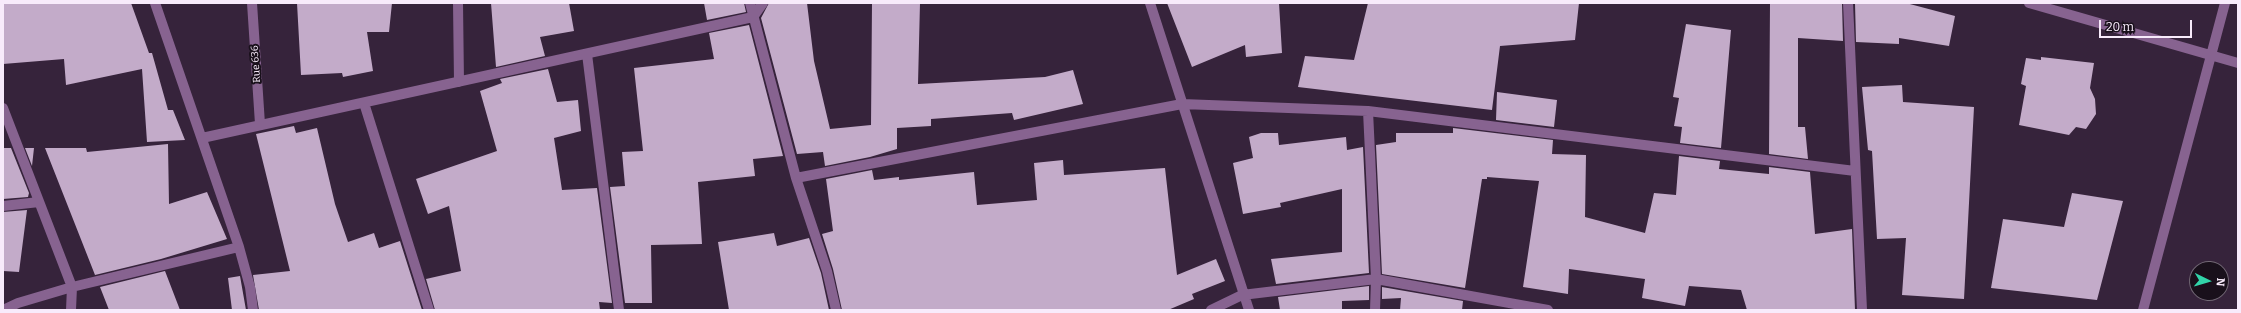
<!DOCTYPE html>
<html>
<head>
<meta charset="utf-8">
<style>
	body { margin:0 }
	#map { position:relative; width:2241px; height:313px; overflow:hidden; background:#36233b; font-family:Bitter,serif }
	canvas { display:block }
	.frame { position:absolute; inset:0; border:4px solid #f8ebfb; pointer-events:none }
	.north { position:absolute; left:2189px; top:261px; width:40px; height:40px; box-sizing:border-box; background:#19101b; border:1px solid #726875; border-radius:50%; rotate:95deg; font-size:11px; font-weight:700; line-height:16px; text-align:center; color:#f8ebfb }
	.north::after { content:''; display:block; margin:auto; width:14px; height:18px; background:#32d4a9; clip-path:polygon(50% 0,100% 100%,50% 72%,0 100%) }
	.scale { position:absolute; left:2099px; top:20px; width:93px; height:18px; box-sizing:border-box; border:2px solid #f8ebfb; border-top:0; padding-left:5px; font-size:12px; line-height:14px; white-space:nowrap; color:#f8ebfb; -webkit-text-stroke:3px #19101b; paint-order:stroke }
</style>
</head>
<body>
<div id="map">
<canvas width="2241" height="313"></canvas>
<div class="frame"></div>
<div class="north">N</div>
<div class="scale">20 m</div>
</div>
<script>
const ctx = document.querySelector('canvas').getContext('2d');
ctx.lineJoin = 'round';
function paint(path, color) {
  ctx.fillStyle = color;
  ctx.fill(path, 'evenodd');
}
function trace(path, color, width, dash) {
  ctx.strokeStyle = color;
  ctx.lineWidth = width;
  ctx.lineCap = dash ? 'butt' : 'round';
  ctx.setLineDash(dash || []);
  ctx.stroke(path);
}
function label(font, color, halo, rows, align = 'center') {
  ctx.font = font + ' Bitter,serif';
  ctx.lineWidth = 4;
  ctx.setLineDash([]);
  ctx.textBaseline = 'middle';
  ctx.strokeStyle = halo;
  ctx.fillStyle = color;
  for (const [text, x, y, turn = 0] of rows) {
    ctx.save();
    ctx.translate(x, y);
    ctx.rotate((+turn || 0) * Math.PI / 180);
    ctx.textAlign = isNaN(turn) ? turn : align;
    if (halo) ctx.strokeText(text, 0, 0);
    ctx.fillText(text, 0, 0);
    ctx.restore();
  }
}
paint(new Path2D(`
	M3 3H131L149 53H152L168 110H173L185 140 147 142 142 69 66 85 64 59 3 64Z
	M297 3H392L389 32H367L373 71 343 77 342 73 301 75Z
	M491 3H569L574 31 540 37 545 56 496 67Z
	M704 3H744L746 12 707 20Z
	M769 3H807L814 61 830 129 871 125 872 3H920L918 84 1045 77 1073 70 1083 104 1014 120 1012 113 931 119V126L897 128V149L870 157 825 166 823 152 797 154 761 18Z
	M1167 3H1279L1282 53 1246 57 1245 45 1192 67Z
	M1368 3H1579L1575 40 1500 46 1492 110 1298 87 1305 56 1354 60Z
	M1770 3H1842L1843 41 1798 38V127H1805L1808 159 1769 154Z
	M1855 3H1906L1955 16 1949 46 1899 38V44L1856 42Z
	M1686 24 1731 30 1721 148 1680 143 1682 127 1674 126 1679 98 1673 97Z
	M749 25 783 156 753 159 755 176 698 182 702 244 651 245 652 303H625L610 187 625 186 622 152 643 151 634 68 714 59 709 33Z
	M2041 57 2094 63 2090 88 2095 99 2096 114 2086 129 2076 127 2069 135 2019 125 2026 86 2021 84 2026 58 2041 60Z
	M548 69 557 102 578 100 581 131 554 138 562 190 597 188 612 303 599 302 600 310H435L426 279 461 271 449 206 428 214 416 179 497 151 480 91 502 83 500 79Z
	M1902 85 1903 102 1974 107 1964 299 1902 295 1906 238 1877 239 1872 151 1868 150 1862 87Z
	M1497 92 1557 100 1554 127 1496 120Z
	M294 126 296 133 317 128 335 204 348 242 374 233 379 248 400 241 422 310H259L253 275 290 271 256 134Z
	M1453 128 1553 140 1552 154 1586 155 1585 217 1645 233 1654 193 1676 195 1679 156 1720 161 1719 169 1769 174V167L1810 172 1815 234 1852 229 1855 310H1747L1741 290 1689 286 1685 306 1642 298 1645 279 1569 269 1568 294 1523 287 1539 181 1487 177V179H1482L1465 288 1382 274 1376 145 1396 142V133H1453Z
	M1261 133H1278L1279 145 1346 137 1347 150 1363 147 1369 273 1276 284 1271 259 1342 252V189L1280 203 1281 207 1243 214 1233 163 1253 158 1249 137Z
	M168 144 169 204 207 192 227 239 161 259 95 275 45 148H86L87 152Z
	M3 148H11L29 193 28 197 3 199Z
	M25 148H34L32 166Z
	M1063 160 1064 175 1165 168 1177 275 1216 259 1225 281 1192 294 1194 299 1168 310H842L833 269 822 234 833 231 826 179 872 170 874 180 899 177V180L974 172 977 205 1037 200 1034 163Z
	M2072 193 2123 201 2097 300 1991 288 2003 219 2064 227Z
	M27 210 19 272 3 271V212Z
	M774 233 777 246 809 238 821 273 829 310H729L718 242Z
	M165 271 180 310H109L100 287Z
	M240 276 246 310H232L228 278Z
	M1369 286V300L1342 301V310H1280L1278 297Z
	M1382 287 1463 301 1462 310H1400L1401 298 1382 299Z`), '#c3abc9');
trace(new Path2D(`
	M155 3 239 247 250 287 253 310
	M252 3 260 124
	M458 3 459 82
	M750 3 796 178 827 271 836 310
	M1150 3 1249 310
	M1848 3 1862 310
	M2029 3 2238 63
	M587 54 619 310
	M364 103 429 310
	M3 108 72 287 71 310
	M1368 111 1376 279 1375 310
	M202 138 753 17 763 3
	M796 178 1182 104 1368 111 1855 171
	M3 206 39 202
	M3 310 18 303 72 287 239 247
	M1211 310 1242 295 1376 279 1548 310
	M2143 310 2225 3`), '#876390', 10);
label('10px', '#f8ebfb', '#19101b', [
	["Rue 636",256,64,-94]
]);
</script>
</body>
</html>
